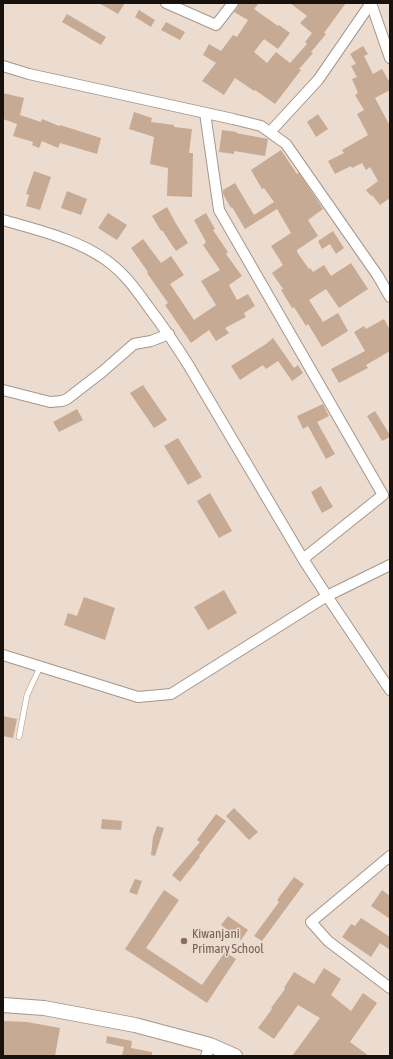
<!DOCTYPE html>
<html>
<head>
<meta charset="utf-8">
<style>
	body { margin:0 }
	#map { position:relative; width:393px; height:1059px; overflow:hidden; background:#ecdccf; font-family:"Asap Condensed",sans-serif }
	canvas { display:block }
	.frame { position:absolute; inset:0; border:4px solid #18120e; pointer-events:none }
</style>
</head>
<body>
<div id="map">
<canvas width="393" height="1059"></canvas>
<div class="frame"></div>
</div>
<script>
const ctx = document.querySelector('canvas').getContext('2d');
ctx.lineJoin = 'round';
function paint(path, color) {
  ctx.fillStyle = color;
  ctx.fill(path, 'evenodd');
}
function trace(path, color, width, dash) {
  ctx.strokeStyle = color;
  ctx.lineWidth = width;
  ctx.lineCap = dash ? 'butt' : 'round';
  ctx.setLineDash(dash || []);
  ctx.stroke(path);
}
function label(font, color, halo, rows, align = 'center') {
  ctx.font = font + ' "Asap Condensed",sans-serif';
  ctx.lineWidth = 3;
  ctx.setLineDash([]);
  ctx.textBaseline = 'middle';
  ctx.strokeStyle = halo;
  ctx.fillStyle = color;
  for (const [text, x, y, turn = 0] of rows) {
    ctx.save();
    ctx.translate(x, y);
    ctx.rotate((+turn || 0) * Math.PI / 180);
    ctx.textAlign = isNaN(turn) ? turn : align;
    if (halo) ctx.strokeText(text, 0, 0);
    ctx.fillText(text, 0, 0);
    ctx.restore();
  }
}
paint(new Path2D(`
	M99 3H125L118 14Z
	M239 3H259L254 9 278 26 279 25 290 33 278 49 264 39 254 52 267 63 276 52 290 63 307 44 305 42 312 33 300 23 307 16 290 3H346L324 33 326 34 311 52 313 53 299 69 301 70 275 104 255 90 254 91 235 78 224 95 202 81 216 63 203 55 209 44 221 51 233 35 237 37 248 20 234 12 238 7Z
	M139 10 155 20 151 27 135 17Z
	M67 14 106 37 101 45 62 22Z
	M166 22 185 32 180 40 161 30Z
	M363 46 368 54 364 56 373 74 382 69 390 83V90L375 98 390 126V198L380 205 372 195 371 196 366 190 378 181 370 167 366 170 362 163 352 168 351 166 335 174 328 161 344 153 342 150 368 135 357 114 364 110 355 95 358 93 352 79 357 77 351 66 356 64 350 54Z
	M3 93 24 98 20 115 41 122 42 119 59 126 60 125 101 138 97 154 60 143 58 148 42 141 39 148 32 145 33 142 13 136 17 124 3 119Z
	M134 112 152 118 151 122 174 125V127L192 129 189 153H193L192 197 167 196 168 168 150 164 154 137 129 129Z
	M318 114 328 129 316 137 307 122Z
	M222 130 237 132 236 133 268 139 265 156 234 151V154L219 152Z
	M281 150 297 174 299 173 323 209 308 220 318 236 297 250V252L309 269 310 268 313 272 324 265 331 276 351 263 368 289 339 308 326 289 309 300 323 322 338 313 348 331 322 347 308 324 306 326 294 307 292 308 281 290 283 289 272 273 283 265 271 246 291 233 277 209 245 229 232 207 231 208 223 194V190L235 183 254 215 274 202 264 188 262 189 251 170Z
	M34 171 51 177 40 210 26 206 29 195 26 194Z
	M67 191 87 199 81 215 61 208Z
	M167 207 175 222 188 243 176 251 162 230 161 231 152 216Z
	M108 213 127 225 117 240 98 228Z
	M206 213 215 229 213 230 228 252 226 254 242 276 229 285 237 300 248 294 255 306 244 313 246 317 225 328 229 333 216 341 209 330 191 343 165 305 168 303 147 273 148 272 131 248 143 239 161 263 171 256 184 275 170 284 194 320 216 305 201 281 220 270 203 245 206 242 194 220Z
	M333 231 344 248 336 254 330 244 322 249 318 241Z
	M384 319 390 330V351L366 365 368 368 339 383 331 369 365 351 354 332 364 326 366 329Z
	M273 338 294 368 298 365 303 373 292 381 278 361 266 369 263 365 240 380 231 366 266 344Z
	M143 385 167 420 154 428 130 393Z
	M323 404 329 416 317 422 335 454 326 459 308 426 303 429 297 416Z
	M77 409 83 420 59 432 53 422Z
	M375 411 390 435V437L382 441 367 416Z
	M178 438 202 477 188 485 164 446Z
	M321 486 333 507 322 513 311 492Z
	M210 493 232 531 219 538 197 501Z
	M224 590 237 613 208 630 194 607Z
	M84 597 115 608 105 640 64 625 68 613 77 616Z
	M3 716 17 719 13 738 3 736Z
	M234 808 258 832 249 840 226 816Z
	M216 814 226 821 199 856 200 857 180 882 172 875 200 842 197 840Z
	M102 819 122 821 121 830 101 829Z
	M157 826 164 828 155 856 151 855 153 837Z
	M294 877 304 884 262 941 254 936 279 902 277 900Z
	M135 879 142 881 137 895 129 892Z
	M164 890 179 900 146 948 202 985 225 952 236 959 207 1003 125 949Z
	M382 890 390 896V919L371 906Z
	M228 916 248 930 241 940 221 925Z
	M361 918 390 937V950L380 943 371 957 342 937 351 924 355 926Z
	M324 968 341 979 331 995 351 1011 363 993 377 1003 350 1042 369 1056H292L320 1018 298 1005 274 1039 258 1028 272 1009 271 1008 285 989 284 988 294 972 314 984Z
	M3 1021 27 1022 60 1028 55 1056H3Z
	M107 1036 132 1041 131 1048 152 1052V1056H122L124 1047 106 1043Z`), '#c6aa93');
const lane = new Path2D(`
	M19 737 27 695 40 667`);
const street = new Path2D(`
	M166 3 216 25 233 3
	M371 3 390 58
	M3 66 29 74 233 119 261 126 286 144 378 276 390 297
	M205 113 219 210 383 495 303 559
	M270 132 318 80 371 3
	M3 220C37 230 77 239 106 260 124 273 134 287 147 305 162 325 176 345 189 366L303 559 327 596 390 690
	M3 390 50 402 62 401 67 399 102 372 134 344 151 341 169 334
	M3 655 138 697 171 694 327 596 390 565
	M390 856 311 922 328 941 390 988
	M206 1056 210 1045`);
const secondary = new Path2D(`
	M3 1005 44 1008 135 1025 210 1045 235 1056`);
trace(lane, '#a5968a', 6);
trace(street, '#a5968a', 12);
trace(secondary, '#a5968a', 16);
trace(lane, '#fff', 5);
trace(street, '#fff', 10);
trace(secondary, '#fff', 14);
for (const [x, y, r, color] of [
	[184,941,4,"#8d6e63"]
]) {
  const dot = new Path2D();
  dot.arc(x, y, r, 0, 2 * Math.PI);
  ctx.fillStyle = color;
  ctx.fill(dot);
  trace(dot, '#ecdccf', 1.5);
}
label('13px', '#785e54', '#ecdccf', [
	["Kiwanjani",192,934],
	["Primary School",192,949]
], 'left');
</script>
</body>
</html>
